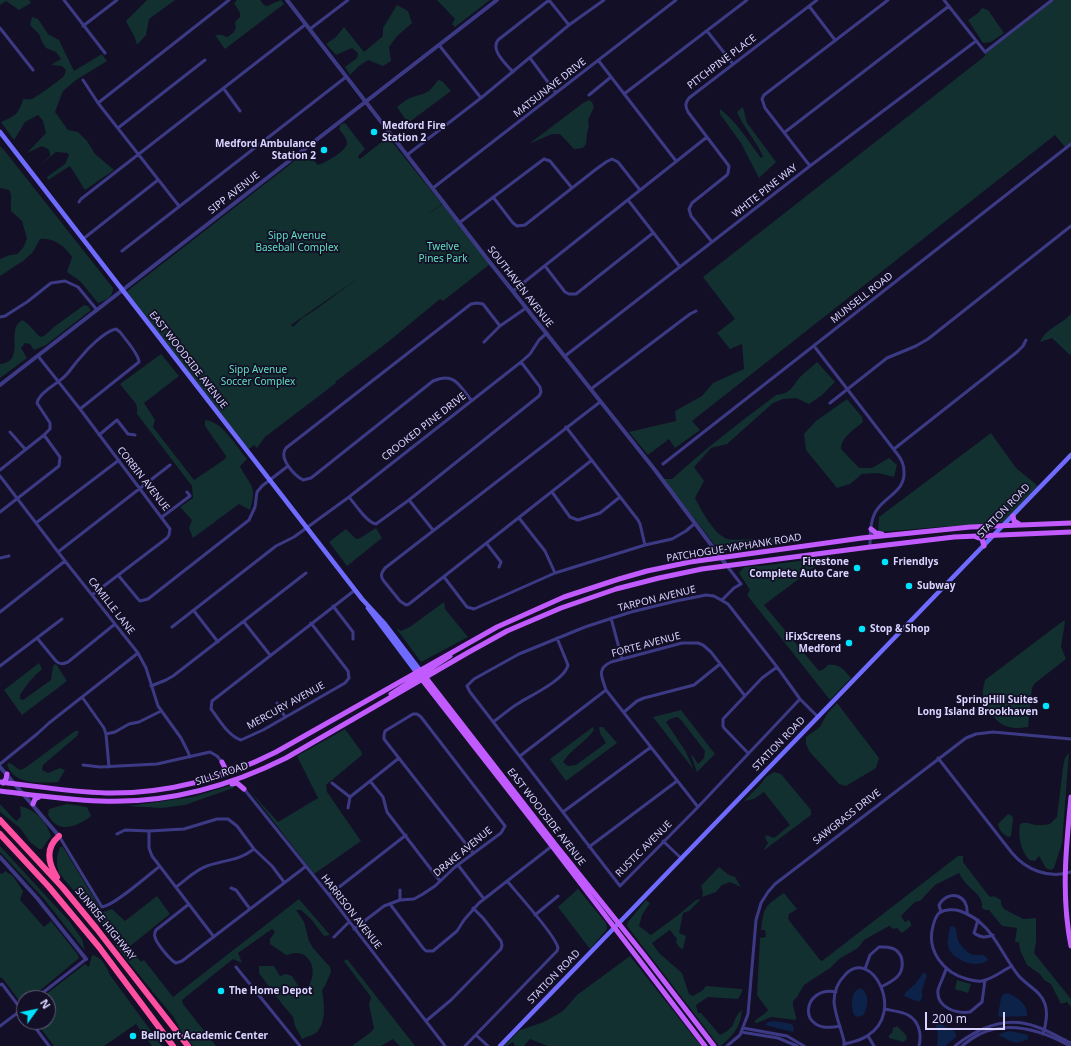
<!DOCTYPE html>
<html>
<head>
<meta charset="utf-8">
<style>
	body { margin:0 }
	#map { position:relative; width:1071px; height:1046px; overflow:hidden; background:#130f26; font-family:"Noto Sans",sans-serif }
	canvas { display:block }
	.north { position:absolute; left:16px; top:990px; width:40px; height:40px; box-sizing:border-box; background:#130f26; border:1px solid #625e7d; border-radius:50%; rotate:57deg; font-size:11px; font-weight:700; line-height:16px; text-align:center; color:#d9d4ff }
	.north::after { content:''; display:block; margin:auto; width:14px; height:18px; background:#00e5ff; clip-path:polygon(50% 0,100% 100%,50% 72%,0 100%) }
	.scale { position:absolute; left:925px; top:1012px; width:80px; height:18px; box-sizing:border-box; border:2px solid #d9d4ff; border-top:0; padding-left:5px; font-size:12px; line-height:14px; white-space:nowrap; color:#d9d4ff; -webkit-text-stroke:3px #130f26; paint-order:stroke }
</style>
</head>
<body>
<div id="map">
<canvas width="1071" height="1046"></canvas>
<div class="north">N</div>
<div class="scale">200 m</div>
</div>
<script>
const ctx = document.querySelector('canvas').getContext('2d');
ctx.lineJoin = 'round';
function paint(path, color) {
  ctx.fillStyle = color;
  ctx.fill(path, 'evenodd');
}
function trace(path, color, width, dash) {
  ctx.strokeStyle = color;
  ctx.lineWidth = width;
  ctx.lineCap = dash ? 'butt' : 'round';
  ctx.setLineDash(dash || []);
  ctx.stroke(path);
}
function label(font, color, halo, rows, align = 'center') {
  ctx.font = font + ' "Noto Sans",sans-serif';
  ctx.lineWidth = 3.5;
  ctx.setLineDash([]);
  ctx.textBaseline = 'middle';
  ctx.strokeStyle = halo;
  ctx.fillStyle = color;
  for (const [text, x, y, turn = 0] of rows) {
    ctx.save();
    ctx.translate(x, y);
    ctx.rotate((+turn || 0) * Math.PI / 180);
    ctx.textAlign = isNaN(turn) ? turn : align;
    if (halo) ctx.strokeText(text, 0, 0);
    ctx.fillText(text, 0, 0);
    ctx.restore();
  }
}
paint(new Path2D(`
	M0 0H29L31 3 19 10 6 1 0 5Z
	M147 0H175L149 19 146 35 137 45 135 38 126 21Z
	M237 0H260L264 5 267 6 281 0 284 4 225 49 215 35H222L227 37 233 33 236 28 235 22 240 17V13L234 3Z
	M437 0H490L455 27 452 24 455 19Z
	M1052 0H1071V144L1066 148 1055 135 692 421 700 430 675 448 669 439 648 455 629 432 676 421 675 411 702 396 713 383 744 369 742 344 730 349 717 333 735 319 703 277 985 56V52Z
	M397 5 408 11 412 23 397 36 389 47 391 61 383 66 368 60 359 66 350 75 345 67 357 58 358 53 352 48 336 55 326 44 336 37 344 27 364 52 383 36V28Z
	M982 8 988 10 1004 33 991 42 983 43 968 20 978 13Z
	M32 17 38 19 48 34 59 40 74 71 102 54 107 61 76 80 63 91 55 112 68 130 78 132 87 141 95 154 114 170 85 190 70 166 48 180 47 177 65 164 69 155 67 153 56 152 37 168 50 156V153L48 149 42 146 27 153 46 133 43 121 38 115 25 122 14 140 1 122C15 116 19 114 23 99 26 99 29 100 32 99 38 96 60 80 64 76 65 74 65 72 66 70L62 66 51 65 61 59 56 52 46 48 42 42 39 34 30 25Z
	M438 80 442 81 451 91 408 123 397 107C401 104 405 100 410 98 426 92 427 96 438 80Z
	M589 100 592 102 594 107 588 120 589 126 587 133 586 144 583 148 574 149 560 134H552L529 144 583 103Z
	M743 107 747 123 776 162 759 178 741 143 720 114V109C737 122 748 141 761 158L763 156C756 141 744 128 737 112Z
	M345 123 365 149 358 156 360 159 388 137 442 204 428 214 427 215 443 204 490 264 443 301 440 299 388 342 335 382 336 383 265 437 257 448 254 445 249 449 126 292 306 152 318 165C325 163 347 151 347 143 347 138 342 133 339 129L341 124ZM360 277 315 310 302 318 293 327 291 325Z
	M0 146 4 150 113 288C113 298 105 300 98 303L80 281 67 272 72 257C65 246 53 237 40 239L33 252 23 261 0 276V259L10 255 17 254 23 248 27 239 22 221 11 211V195L9 190 0 188Z
	M84 305 88 306 91 310 46 345 34 350 30 344 25 343 21 348 27 358 0 378V364C22 362 11 340 16 327 17 324 20 322 22 320L28 324 40 337 44 336 54 327Z
	M1071 314V354L1070 355 1052 338 1040 342C1045 329 1062 324 1071 314Z
	M161 354 179 376 144 403 155 420 153 427 194 480 225 459 226 456 205 426V420C222 421 237 447 247 459L240 466C243 474 252 483 253 491 254 497 251 505 250 510L239 504 193 538 189 528 192 520 180 507 193 498 192 486 137 414V408L136 404 120 384Z
	M817 362 835 382 822 395 809 404 796 398 783 399 773 403 727 444 711 448 694 467 704 481 695 498C701 510 714 534 727 539 733 541 771 538 780 537L781 544 725 551 715 545 663 479H672C705 449 740 422 776 395 790 394 792 387 800 377 805 372 812 367 817 362Z
	M847 399 862 417 863 422C855 429 841 437 841 449L859 468H872L889 458 897 465 894 477 878 473 862 474 850 484 837 488 806 450 804 434 816 421Z
	M991 433 1016 468 1038 486 1003 522 878 532 879 517Z
	M376 528 382 538 347 566 329 542 346 529 356 539 360 538Z
	M822 558 823 560 820 563 764 605 819 671 824 669 828 665C840 664 843 669 851 678L830 700 747 595 750 590 739 573 744 567 761 566Z
	M444 602 445 609 468 637 421 662 396 628 401 631 410 627Z
	M1063 621H1065L1061 647 1066 659 1034 684 1032 688 1028 727C1021 728 1013 729 1006 726 996 723 984 706 983 696 982 691 984 685 985 680Z
	M39 663 42 669C33 677 26 685 20 695V699L23 700 51 680 53 666 56 664 67 681 22 715 4 690Z
	M837 703 879 758 876 768 846 786 839 784 809 751 806 744V737L820 727 827 714Z
	M681 710 715 754 697 772 691 755 693 756 698 764 704 758 705 751 681 720 677 717 670 719 666 722 686 752 694 770 653 717Z
	M593 727 594 730C586 742 571 749 563 762L568 766 576 765 606 743 600 733 599 727H603L617 743 566 781 550 759Z
	M345 729 361 751 362 755 326 785 327 792 361 841 314 874 250 791 278 822 318 798 297 756Z
	M75 731H79L77 736 43 765 42 770 48 773 60 768 65 770 58 782C40 783 13 785 7 764L10 763 20 770 25 768Z
	M1069 753 1062 843 1054 868 1051 870 1046 868 1039 856 1035 861 1029 860C1020 848 1018 838 1020 824 1026 821 1030 824 1036 825 1041 825 1046 825 1050 824L1057 817 1063 768 1065 758Z
	M774 772 781 774 811 810V815L763 851 768 843 765 837 766 835 774 838 790 825 764 792 754 799 744 801 760 785 766 777Z
	M235 784 233 788 185 805 162 808 128 806 193 797Z
	M0 804 15 820 17 821 21 816 20 806C36 810 46 821 51 836L42 849H39L31 843 20 828 0 812Z
	M67 804 87 807 91 816C82 823 68 831 57 825 53 823 50 818 48 815L49 809Z
	M1008 814 1012 816 1013 818 1011 836 1008 837C1003 834 999 830 998 824Z
	M0 846 69 921 82 939 85 951 44 899 0 852Z
	M60 847H63L100 908 103 912 112 909 125 921 157 896 170 914 129 947 141 962 144 960 173 997 299 899 330 935 324 936 311 919 301 910H296L304 922 309 941 313 948 330 967 331 972 325 986 322 990C324 1003 327 1021 317 1032 314 1035 306 1037 302 1039L295 1026 293 1017 282 1004 259 973V966H274L280 976 286 974 292 976 299 987 303 991C306 988 310 985 311 981 316 969 310 952 295 953 292 953 289 955 286 955L270 944V939L275 932 272 929 238 953 242 963 233 959 182 1000 183 1004 216 1046H193L184 1036 173 1016 156 996 116 946 114 939 116 927 106 928 97 917 89 903 74 891 59 873 57 865V857Z
	M958 856H963V862L988 895 991 897 994 896 1001 900V904L1004 909 1023 919 1036 918V942L1034 953 1071 999V1007L1067 1002 1061 1004 1051 984 1044 980 1040 974 1027 965 1020 950 1019 942H1015L1017 928 1002 926 989 910H985L982 908C984 896 970 889 964 881 962 879 961 876 959 873L935 885 920 901 915 902 901 916 905 922 909 920 911 923V926L902 933 897 928 893 929 890 926H889L864 940 858 948 839 959 830 968 804 985 797 997 793 1001V1005L796 1017V1020L771 1017 757 1023 754 1022C758 1017 765 1015 768 1010L757 995 760 938 766 937 765 930H761C764 906 765 906 784 893L797 909 789 914 788 919 820 960 822 961Z
	M719 867 729 875 735 877 741 887 730 882 722 885 716 892 702 897 703 892 701 886Z
	M5 871 13 876 23 891 20 900 44 927 51 921 78 955 79 958 31 998H24V1004L21 1003 3 979 0 977V873L2 874Z
	M578 889 606 923 607 929 590 949 558 907Z
	M701 899 689 911 683 913 679 933 686 936 683 949 680 948 676 943 677 939 670 930 652 943 659 953 682 973 689 994 693 996 703 990 706 986 742 989V992L738 999 708 997 696 1005 698 1013H701L720 1035C739 1026 730 1021 742 1010 740 1028 734 1034 721 1046H719L627 926 628 922 646 900 650 903 642 915 639 926 651 935 677 916 696 900Z
	M92 955C102 957 106 966 110 975L162 1046H152L136 1024 104 1046H54L36 1022H48V998H41L85 964 89 967Z
	M630 956 701 1046H548L530 1039 524 1046H515L513 1042 507 1046H504L520 1030 544 1022 563 1011 577 995Z
	M347 959 415 1046H400L393 1039 381 1046H352L371 1032 374 1028 369 1005 371 997 344 961Z
	M957 980 971 984 968 993 955 989Z
	M897 1026 906 1035 907 1039 903 1042 889 1038V1035L892 1033 893 1028Z`), '#12302f');
paint(new Path2D(`
	M952 926 955 927C958 933 956 940 961 945 963 948 967 952 971 954 978 957 984 952 988 960 978 970 951 960 948 946 947 941 949 933 950 927Z
	M924 972 927 975 922 990V998L919 1002 904 996 906 992 915 984Z
	M861 988C870 995 868 1005 864 1015L858 1017 854 1015C851 1006 850 991 861 988Z
	M1008 993C1017 997 1029 1005 1027 1016L1000 1017 998 1015 1001 998 1004 994Z
	M774 1021 792 1024 794 1028 793 1032 765 1025 768 1022Z
	M937 1023H939L954 1031 956 1034V1037L945 1046H937L938 1034 936 1025Z
	M1010 1031 1028 1035V1039C1014 1046 1011 1041 998 1035L1005 1032Z`), '#0c2248');
trace(new Path2D(`
	M64 0 105 53
	M549 0 569 25
	M944 0 985 52 1052 0
	M809 6 835 40
	M83 26 117 0
	M0 28 33 70
	M310 29 348 0
	M707 31 733 64
	M439 45 481 98
	M530 58 556 93
	M598 60 676 161
	M513 72C506 64 490 50 498 40L549 0
	M83 80 98 103 179 206
	M224 89 240 111
	M624 94 747 0
	M589 95 611 77
	M98 103 229 0
	M118 128 205 60
	M785 132 949 6
	M407 155 481 98 569 25 604 0
	M810 166 765 108 762 99 764 95 888 0
	M433 188 676 0
	M493 197 513 223 517 226 525 225 595 170 606 162 612 159 618 162 640 190
	M628 200 680 267
	M79 202 81 199 306 24
	M459 223 544 159 550 161 572 188
	M83 239 158 180
	M712 242 691 216 689 209 692 203 727 175 728 173 729 166 688 112C685 106 685 103 689 98L817 0
	M122 251 346 77
	M545 266 565 292 569 294H576L653 233
	M513 291 707 137
	M0 317 5 316 27 302 51 283 65 281 78 287 97 310
	M484 342 500 326 526 308
	M814 346 898 455C902 460 904 466 904 472 905 492 885 496 876 511 870 521 870 535 870 547
	M38 356 80 409 170 529 169 535 167 538 92 595
	M565 356 810 166 976 41
	M591 389 690 314 696 311
	M471 400C459 385 455 372 433 381L311 478 303 480C294 475 278 458 286 448L471 304 477 303 483 304 500 326
	M830 403 887 358 916 346 928 339 1071 226
	M566 427 638 520 640 524 645 545
	M10 432 25 449
	M99 435 117 420 128 434 135 435
	M894 449 1017 352 1023 346 1026 340
	M592 460 409 604 406 605 400 601 383 580C380 575 382 572 385 568L600 402
	M663 464 1071 144
	M0 470 44 435 50 429V423L37 403C40 391 58 384 66 375 71 370 75 363 80 358 87 349 105 331 116 329L120 332C125 339 139 354 139 362L80 409
	M0 476 65 561 138 653 146 668 158 706 181 738 188 752 190 757
	M552 492 570 517 578 520 600 513 620 497
	M349 497C355 504 367 523 376 524L409 500 539 396 541 392 540 387 521 362
	M409 500 433 530
	M0 512 59 466 60 457 44 435
	M162 517 190 496 187 492
	M519 518 545 551 555 573
	M36 523 119 460
	M487 544 501 562 499 567
	M58 552 170 465
	M0 558 9 556
	M118 575 138 599 140 601 148 599 249 520 255 507 257 492 262 486 288 466
	M444 577 467 607 474 609 555 573 645 545 672 539 686 531 694 524
	M722 600 734 588 741 584 727 566
	M333 606 353 632V639
	M194 611 218 642
	M0 612 65 561
	M611 618 622 659
	M244 622 270 655
	M311 623 348 671 349 678 345 683 263 730 241 740C228 736 219 719 211 709L212 701 355 590
	M172 627 276 546 294 537 349 497 521 362 530 354 539 340 547 333
	M37 638 56 661C60 665 63 664 68 662L115 624
	M0 666 62 619
	M151 686 166 680 173 676 306 573
	M82 697 104 728 106 734 109 767
	M800 699 698 807 620 886 470 692 467 686 474 679 519 654 585 627 631 612 676 601 706 595 714 596 728 604 777 667 800 699 818 717
	M277 703 285 717
	M624 712 637 701 644 698 694 685 720 664
	M493 722C502 716 510 708 519 703 530 696 566 679 568 665L557 638
	M106 734 115 732 129 724 139 722 161 711
	M748 753 724 728 723 726V719L762 678 777 667
	M520 756 606 690
	M938 758 1012 853C1026 870 1049 879 1071 872
	M0 764 37 734 49 723 138 653
	M83 765 100 767 157 764 210 752 217 756 222 762
	M370 781 383 797 387 812 440 881
	M332 783 350 797
	M244 789 329 895 445 1046
	M698 807 606 690C602 677 596 669 611 662L682 643H698L703 645 711 652 745 696
	M348 808 350 797 399 758
	M563 812 651 747
	M149 831V848L152 856 214 937
	M117 834 125 830 149 831 184 829 217 819H228L237 826 254 849 272 866 284 882
	M59 836 102 907C114 906 148 875 159 867
	M663 841 682 859
	M589 847 677 781
	M458 865 484 899
	M176 887C186 880 195 870 207 866 226 859 237 862 254 849
	M231 888 236 890 250 909
	M329 895 406 835
	M400 900V890
	M189 904 156 930C155 932 154 935 155 937 156 943 171 961 176 963L182 961 305 867
	M390 904 423 948 426 951H433L457 931 464 920 479 903 552 846
	M941 912 939 905C948 889 969 894 967 914
	M535 915 558 896
	M978 920 974 933C981 938 985 938 993 935
	M354 929 384 906 400 900 414 899 423 894 435 886 455 867 501 833 505 826 421 717 417 714H413L385 731 384 735V739L473 853
	M334 937 349 922
	M1012 966C1002 971 992 979 982 981 977 982 971 980 967 979 944 973 926 951 933 926 934 922 936 916 939 913 945 909 954 909 960 911 992 922 999 951 1018 975 1026 985 1041 991 1045 1004 1048 1013 1046 1024 1043 1034
	M236 967 300 1046
	M865 969 870 955 879 947C884 947 892 946 897 951 904 957 904 970 897 977 893 981 887 984 881 987
	M946 969C944 976 940 983 938 990 936 1008 957 1014 970 1012L982 1002 985 980
	M0 985 2 984 24 1013
	M836 992C802 985 795 1036 840 1026
	M36 998 86 959
	M885 1009C892 1011 901 1011 908 1015 919 1021 922 1034 919 1046
	M426 1021 451 1000 501 949 502 945 501 941 483 918 473 908
	M31 1022 49 1046
	M0 1026 24 1008
	M743 1028 787 1036 804 1046
	M741 1032 778 1038 797 1046
	M476 1035 488 1046
	M868 1036 874 1046
	M465 1046 557 951 558 948C557 937 517 893 507 881
	M727 1046 740 1035 748 1014 756 920 761 903 768 892 775 884 966 738 976 734 993 732 1071 739
	M844 1046V1041C841 1028 835 1015 834 1002 834 992 838 982 845 975 870 946 907 1012 867 1036 860 1041 852 1042 844 1044
	M955 1046C979 1027 1007 1015 1037 1027 1049 1031 1060 1038 1071 1043
	M962 1046C967 1042 973 1037 980 1034 1010 1020 1043 1031 1070 1046`), '#3d3a85', 3);
trace(new Path2D(`
	M287 0 488 260 655 470 727 566
	M0 385 497 0
	M0 767 59 836
	M0 857 37 898 86 959`), '#3d3a85', 4);
trace(new Path2D(`
	M0 132 362 599 385 624 420 670
	M368 608 416 672
	M500 1046 1071 455`), '#6f6bff', 4.5);
trace(new Path2D(`
	M1013 516 1014 521 1019 524
	M871 529 876 533 882 534
	M976 537 982 539 984 546
	M420 670 555 844 644 955 714 1046
	M416 672 552 846 705 1046
	M391 694 450 656
	M220 774 224 772 225 768 222 762
	M0 782C35 786 71 792 106 793 166 794 223 779 276 752L497 627 564 597 619 579 647 571 690 562 862 538 970 527 1071 523
	M3 783 6 779 7 774
	M232 784 237 783 244 789
	M0 791C33 795 67 800 100 801 166 804 228 787 286 758L469 652 507 631 561 608 616 589 659 578 702 569 870 547 954 537 1071 532
	M1071 797C1066 847 1061 896 1071 946
	M33 804 35 799 39 797`), '#c25bff', 5);
trace(new Path2D(`
	M0 820 63 888 96 928 188 1046
	M0 834 49 887 99 947 173 1046
	M57 877C48 863 45 848 59 836`), '#ff4fa3', 6);
for (const [x, y, r, color] of [
	[374,132,4,"#00e5ff"],
	[324,150,4,"#00e5ff"],
	[885,562,4,"#00e5ff"],
	[857,568,4,"#00e5ff"],
	[909,586,4,"#00e5ff"],
	[862,629,4,"#00e5ff"],
	[849,643,4,"#00e5ff"],
	[1046,706,4,"#00e5ff"],
	[221,991,4,"#00e5ff"],
	[133,1036,4,"#00e5ff"]
]) {
  const dot = new Path2D();
  dot.arc(x, y, r, 0, 2 * Math.PI);
  ctx.fillStyle = color;
  ctx.fill(dot);
  trace(dot, '#130f26', 1.5);
}
label('10px', '#d9d4ff', '#130f26', [
	["PITCHPINE PLACE",722,62,-37],
	["MATSUNAYE DRIVE",550,88,-38],
	["WHITE PINE WAY",765,191,-38],
	["SIPP AVENUE",234,193,-38],
	["SOUTHAVEN AVENUE",520,287,52],
	["MUNSELL ROAD",862,298,-38],
	["EAST WOODSIDE AVENUE",188,360,52],
	["CROOKED PINE DRIVE",424,427,-38],
	["CORBIN AVENUE",143,479,52],
	["STATION ROAD",1004,511,-46],
	["PATCHOGUE-YAPHANK ROAD",734,548,-9],
	["TARPON AVENUE",657,599,-14],
	["CAMILLE LANE",111,606,52],
	["FORTE AVENUE",646,645,-15],
	["MERCURY AVENUE",286,706,-29],
	["STATION ROAD",779,744,-46],
	["SILLS ROAD",222,774,-18],
	["EAST WOODSIDE AVENUE",546,817,52],
	["SAWGRASS DRIVE",847,817,-38],
	["RUSTIC AVENUE",644,849,-45],
	["DRAKE AVENUE",463,852,-39],
	["HARRISON AVENUE",351,912,52],
	["SUNRISE HIGHWAY",105,924,51],
	["STATION ROAD",554,977,-46]
]);
label('bold 10px', '#d9d4ff', '#130f26', [
	["Medford Fire",382,126],
	["Station 2",382,138],
	["Medford Ambulance",316,144,"right"],
	["Station 2",316,156,"right"],
	["Firestone",849,562,"right"],
	["Complete Auto Care",849,574,"right"],
	["Friendlys",893,562],
	["Subway",917,586],
	["Stop & Shop",870,629],
	["iFixScreens",841,637,"right"],
	["Medford",841,649,"right"],
	["SpringHill Suites",1038,700,"right"],
	["Long Island Brookhaven",1038,712,"right"],
	["The Home Depot",229,991],
	["Bellport Academic Center",141,1036]
], 'left');
label('10px', '#5fe0c0', '#130f26', [
	["Sipp Avenue",297,236],
	["Baseball Complex",297,248],
	["Twelve",443,247],
	["Pines Park",443,259],
	["Sipp Avenue",258,370],
	["Soccer Complex",258,382]
]);
</script>
</body>
</html>
